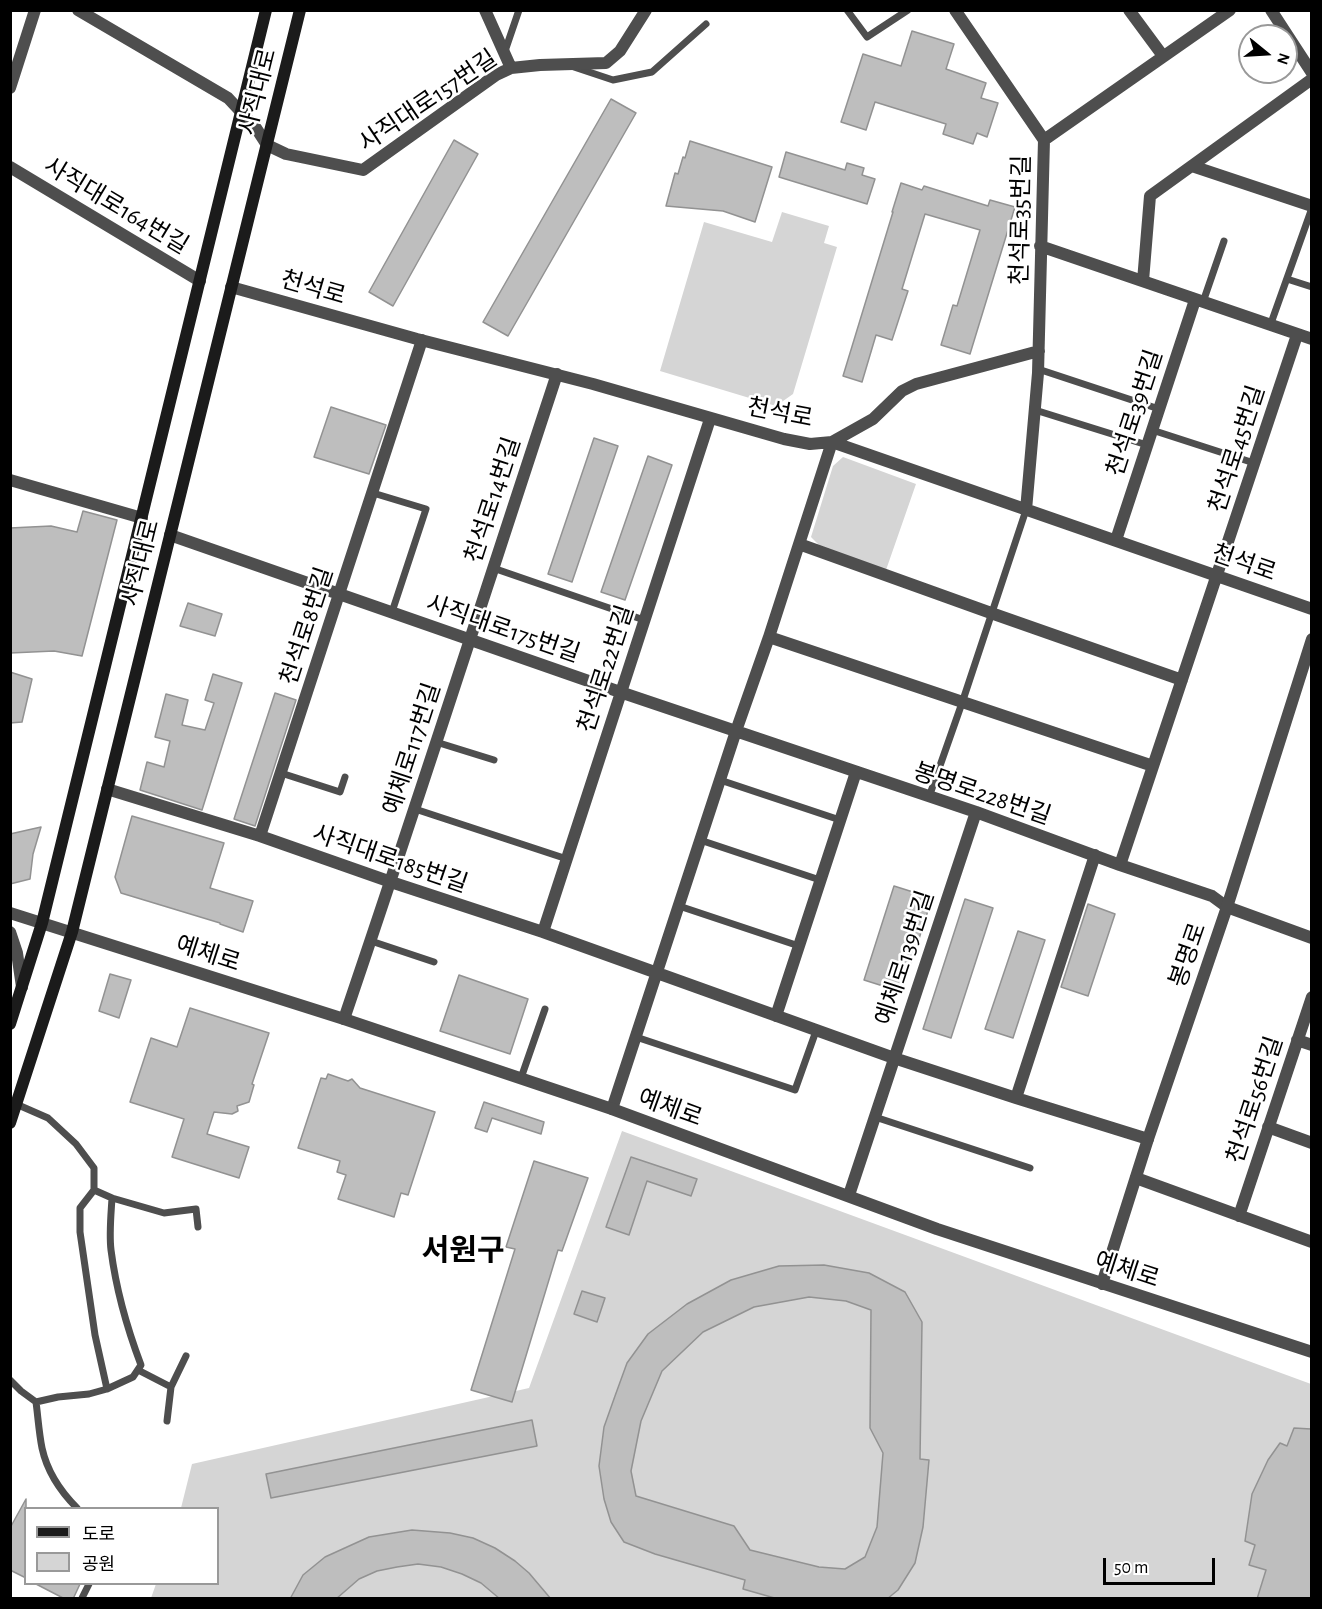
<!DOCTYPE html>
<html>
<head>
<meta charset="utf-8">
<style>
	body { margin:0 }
	#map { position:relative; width:1322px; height:1609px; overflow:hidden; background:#fff; font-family:"Alegreya Sans","Noto Sans KR",sans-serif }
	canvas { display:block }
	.frame { position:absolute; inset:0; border:12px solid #000; pointer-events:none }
	.legend { position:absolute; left:24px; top:1507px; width:195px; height:78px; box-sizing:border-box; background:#fff; border:2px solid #999; margin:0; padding:8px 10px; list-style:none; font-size:18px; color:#000 }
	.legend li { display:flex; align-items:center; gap:12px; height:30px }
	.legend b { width:30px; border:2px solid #999 }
	.north { position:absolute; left:1238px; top:24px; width:60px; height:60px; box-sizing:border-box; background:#fff; border:2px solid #999; border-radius:50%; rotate:108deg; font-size:16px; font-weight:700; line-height:24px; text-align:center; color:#000 }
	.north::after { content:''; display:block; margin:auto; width:21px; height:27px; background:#000; clip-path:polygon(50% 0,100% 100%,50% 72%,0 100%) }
	.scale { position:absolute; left:1103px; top:1558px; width:112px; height:27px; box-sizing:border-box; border:3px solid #000; border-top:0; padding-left:8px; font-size:18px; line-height:21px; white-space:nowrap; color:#000; -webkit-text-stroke:4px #fff; paint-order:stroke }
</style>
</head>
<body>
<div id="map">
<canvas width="1322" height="1609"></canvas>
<div class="frame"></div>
<ul class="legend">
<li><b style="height:8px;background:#1b1b1b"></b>도로</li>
<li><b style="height:16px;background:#d5d5d5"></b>공원</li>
</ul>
<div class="north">N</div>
<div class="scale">50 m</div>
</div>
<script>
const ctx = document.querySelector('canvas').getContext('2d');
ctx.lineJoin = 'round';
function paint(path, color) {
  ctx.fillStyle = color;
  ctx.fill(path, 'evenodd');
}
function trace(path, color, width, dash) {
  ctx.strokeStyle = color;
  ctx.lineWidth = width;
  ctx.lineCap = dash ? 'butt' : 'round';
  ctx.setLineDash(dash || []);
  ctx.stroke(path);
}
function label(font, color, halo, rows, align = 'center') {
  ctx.font = font + ' "Alegreya Sans","Noto Sans KR",sans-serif';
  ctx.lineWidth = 5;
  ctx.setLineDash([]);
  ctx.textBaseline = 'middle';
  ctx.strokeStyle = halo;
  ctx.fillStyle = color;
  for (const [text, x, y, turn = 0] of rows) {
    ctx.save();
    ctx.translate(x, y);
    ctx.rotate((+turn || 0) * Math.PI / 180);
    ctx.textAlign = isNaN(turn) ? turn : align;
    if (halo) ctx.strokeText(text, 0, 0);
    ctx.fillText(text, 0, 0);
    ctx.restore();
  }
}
paint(new Path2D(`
	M782 212 829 226 824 243 837 247 793 394 776 406 660 371 704 222 772 242Z
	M843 457 916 484 886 570 820 546 811 537 833 466Z
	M622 1131 1311 1384V1598H151L156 1584H218V1508H181L192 1464 529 1388Z`), '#d5d5d5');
const building = new Path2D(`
	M912 31 954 44 946 69 986 83 981 98 998 103 987 137 977 133 973 144 943 134 946 124 875 102 866 130 841 122 863 54 901 66Z
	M611 99 636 113 508 336 483 322Z
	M454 140 478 154 393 306 369 292Z
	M690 141 772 167 755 222 723 211 666 206 675 173 678 174 683 157 685 158Z
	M786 152 845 170 847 163 864 168 862 175 875 179 867 204 779 177Z
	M901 183 922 190 924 186 988 206 990 200 1015 207 970 354 941 345 953 305 957 306 980 230 925 214 902 289 908 291 892 340 876 335 862 382 843 376 893 212H892Z
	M331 407 386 425 369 474 314 457Z
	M594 438 618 446 572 582 548 574Z
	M648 456 672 465 625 600 601 592Z
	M83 511 117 520 82 656 54 651 10 653V528L51 526 77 532Z
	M188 603 222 614 215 636 180 626Z
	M10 672 32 679 22 722 10 723Z
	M213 674 242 683 202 810 140 790 147 762 164 767 170 741 155 737 166 694 188 700 182 725 205 730 214 703 205 700Z
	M275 693 296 700 255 826 234 819Z
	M132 816 224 843 210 888 253 901 243 932 220 924V923L121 893 115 877Z
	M41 827 33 854 30 879 10 884V834Z
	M894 886 932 898 902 992 864 980Z
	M965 899 993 908 951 1038 923 1029Z
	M1088 904 1115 914 1088 996 1061 987Z
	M1018 931 1045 940 1013 1038 985 1029Z
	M110 974 131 980 119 1018 99 1011Z
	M459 975 528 999 510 1054 440 1031Z
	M190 1008 269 1033 252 1084 254 1085 249 1102 237 1106 238 1111 232 1114 214 1112 207 1134 249 1147 239 1178 172 1157 184 1119 130 1102 151 1038 177 1047Z
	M328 1074 348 1081 352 1079 360 1088 435 1112 408 1195 401 1193 394 1217 338 1199 346 1175 337 1172 340 1161 298 1148 321 1078 326 1079Z
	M484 1102 544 1122 541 1134 492 1118 487 1132 475 1128Z
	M631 1157 697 1179 691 1196 647 1181 629 1235 606 1227Z
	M534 1161 588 1178 562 1251 558 1250 512 1402 471 1390 515 1249 506 1247Z
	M824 1265 869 1273 905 1292 922 1322 920 1459 929 1460 923 1527 915 1563 898 1590 887 1599H778L743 1589 745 1580 655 1554 624 1542 611 1522 604 1499 599 1466 604 1427 615 1396 627 1363 648 1334 687 1304 731 1280 779 1266ZM809 1297 846 1301 871 1310 870 1428 883 1453 877 1527 865 1557 845 1569 819 1567 750 1550 734 1526 636 1496 631 1471 641 1421 662 1371 703 1332 754 1307Z
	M582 1291 605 1298 597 1322 574 1314Z
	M532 1420 537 1446 271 1498 266 1474Z
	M1294 1428 1311 1429V1599H1257L1266 1570 1249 1565 1255 1545 1245 1541 1252 1494 1268 1460 1280 1443 1287 1446Z
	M26 1499V1578L10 1570V1528Z
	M412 1530 450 1533 473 1538 495 1548 515 1561 529 1573 551 1599H500L481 1583 462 1574 441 1567 418 1564 397 1567 377 1571 359 1579 336 1599H290L303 1575 325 1557 369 1537Z
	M36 1584H80L73 1599H65Z`);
paint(building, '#bebebe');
trace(building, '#929292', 1.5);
trace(new Path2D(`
	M847 10 867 37 908 10
	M505 51 519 10
	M574 67 613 80 652 72 706 24
	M1287 279 1312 287
	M1203 302 1224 241
	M1270 326 1312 208
	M1038 369 1159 409
	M1035 410 1147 445
	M1152 430 1254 463
	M373 493 426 509 392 612
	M493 568 644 620
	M436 742 494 760
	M281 773 340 792 345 777
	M720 780 840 820
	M929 797 962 703 1026 510
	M415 809 567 859
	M700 840 820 880
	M679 906 799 946
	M371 941 434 962
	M636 1037 795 1090 816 1031
	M521 1078 545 1009
	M16 1104 48 1118 76 1144 94 1168V1190L80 1208V1232L95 1335 107 1389
	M875 1117 1030 1168
	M94 1190 112 1198
	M138 1370 171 1387 186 1356
	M10 1380 21 1391 36 1402C38 1417 39 1433 42 1448 47 1471 61 1492 77 1508
	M36 1402 58 1397 89 1394 107 1389 133 1377 141 1365C127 1328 116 1289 111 1250 109 1234 111 1215 112 1198L164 1213 196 1209 198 1227
	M167 1421 171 1387
	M82 1598 89 1584`), '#4e4e4e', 7);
trace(new Path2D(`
	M78 10 228 98 256 128 267 145 286 154 363 170 496 75 511 68 540 65 606 63 620 51 646 10
	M485 10 511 68
	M955 10 1044 140 1038 373 1026 510
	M1129 10 1163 56
	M1271 10 1312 73
	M10 88 35 10
	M1044 140 1230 10
	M1192 166 1312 206
	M10 167 200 281
	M1040 246 1312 339
	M1143 281 1150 196 1312 79
	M231 287 417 339 593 384 784 439 810 444 832 442 1312 609
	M10 480 142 518
	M170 535 620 692 976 812 1120 865 1212 896 1227 907 1312 938
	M1116 540 1195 300
	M799 544 991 613 1182 680
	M769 637 1153 766
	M107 789 260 836 391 882 543 932 894 1058 1016 1098 1148 1139
	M260 836 422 340
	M1120 865 1297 335
	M543 932 710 419
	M776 1016 856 772
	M344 1019C417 805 486 589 557 374
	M1297 1040 1312 1045
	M1016 1098 1095 855
	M612 1109 736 731 769 637 832 442 873 419 902 391 916 384 1039 351
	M1268 1127 1312 1143
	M1136 1178 1312 1242
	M849 1195 976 812
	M1239 1216 1312 997`), '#4e4e4e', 12);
trace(new Path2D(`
	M10 913 344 1019 612 1109 937 1229 1312 1352
	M10 932 17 953 22 987
	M1102 1284 1148 1139 1227 907 1312 639`), '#4e4e4e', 12);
trace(new Path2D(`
	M10 1024 42 923 266 10
	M10 1123 72 932 300 10`), '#1b1b1b', 12);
label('24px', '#000', '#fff', [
	["사직대로",258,92,-76],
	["사직대로157번길",428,101,-34],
	["사직대로164번길",116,206,31],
	["천석로35번길",1021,220,-89],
	["천석로",313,288,16],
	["천석로",780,413,11],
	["천석로39번길",1135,413,-72],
	["천석로45번길",1237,449,-72],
	["천석로14번길",493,500,-72],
	["사직대로",141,563,-76],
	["천석로",1244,563,19],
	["천석로8번길",307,626,-72],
	["사직대로175번길",503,629,19],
	["천석로22번길",606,669,-72],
	["예체로117번길",412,749,-72],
	["봉명로228번길",982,794,19],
	["사직대로185번길",390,859,19],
	["예체로",208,954,18],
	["봉명로",1188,955,-71],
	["예체로139번길",905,958,-72],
	["천석로56번길",1255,1100,-72],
	["예체로",670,1108,20],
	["예체로",1127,1270,18]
]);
label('bold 30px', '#000', '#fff', [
	["서원구",463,1251]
]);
</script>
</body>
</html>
